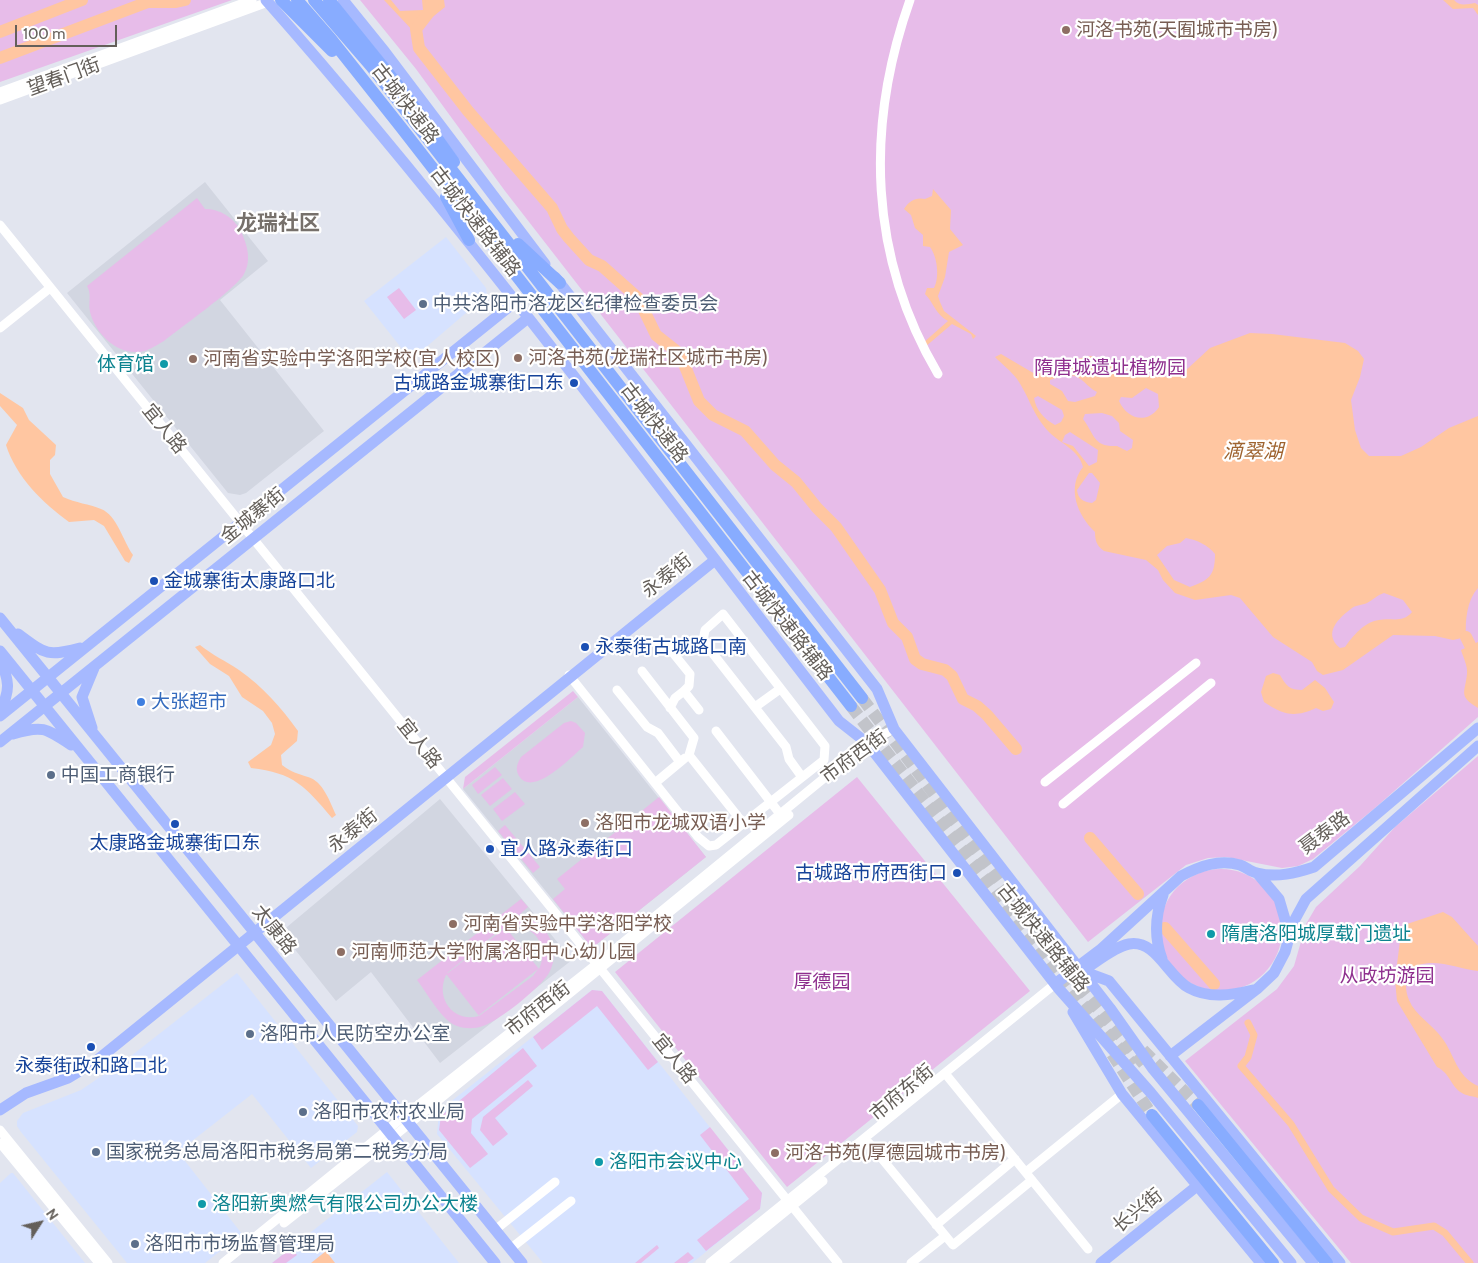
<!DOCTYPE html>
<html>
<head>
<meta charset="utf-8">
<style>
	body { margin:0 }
	#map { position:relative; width:1478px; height:1263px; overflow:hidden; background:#e2e5ef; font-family:Cabin,sans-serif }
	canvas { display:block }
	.north { position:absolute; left:15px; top:1198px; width:50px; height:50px; -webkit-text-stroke:4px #fff; paint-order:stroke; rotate:55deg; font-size:14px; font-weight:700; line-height:20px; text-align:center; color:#645f5a }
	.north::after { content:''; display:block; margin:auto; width:18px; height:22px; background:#645f5a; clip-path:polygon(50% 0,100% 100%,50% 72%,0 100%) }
	.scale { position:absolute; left:15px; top:25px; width:102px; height:22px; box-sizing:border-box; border:2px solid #645f5a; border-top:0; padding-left:6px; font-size:15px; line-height:18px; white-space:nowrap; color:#645f5a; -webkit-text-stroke:4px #fff; paint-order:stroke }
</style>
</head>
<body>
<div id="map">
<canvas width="1478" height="1263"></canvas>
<div class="north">N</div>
<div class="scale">100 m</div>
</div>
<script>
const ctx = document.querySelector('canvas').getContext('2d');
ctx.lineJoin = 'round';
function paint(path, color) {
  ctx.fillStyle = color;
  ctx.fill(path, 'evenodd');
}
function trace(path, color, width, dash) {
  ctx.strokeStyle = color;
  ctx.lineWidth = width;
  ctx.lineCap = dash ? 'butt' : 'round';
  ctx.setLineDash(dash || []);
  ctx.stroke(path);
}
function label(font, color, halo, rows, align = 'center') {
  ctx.font = font + ' Cabin,"Noto Sans SC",sans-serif';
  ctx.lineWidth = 4.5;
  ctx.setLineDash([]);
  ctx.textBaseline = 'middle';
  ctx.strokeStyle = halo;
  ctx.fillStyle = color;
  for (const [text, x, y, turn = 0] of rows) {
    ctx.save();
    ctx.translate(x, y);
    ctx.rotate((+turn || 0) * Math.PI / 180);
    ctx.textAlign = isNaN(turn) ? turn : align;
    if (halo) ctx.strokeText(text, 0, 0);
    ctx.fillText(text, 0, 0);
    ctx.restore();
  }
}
paint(new Path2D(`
	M446 237 486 288 487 295 411 360 364 301Z
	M237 973 358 1126 357 1132 311 1168 252 1094 178 1152 242 1234 205 1263H127L21 1132 17 1126V1121L23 1113 81 1090 131 1056Z
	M592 990 602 991 762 1193 760 1209 692 1263H543L437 1134 439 1111Z
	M387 1172 459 1263H272Z
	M11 1173H13L85 1263H0V1183Z`), '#d6e2ff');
paint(new Path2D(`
	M205 182 268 261 220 300 324 431 246 493 240 495 228 493 224 488 67 293Z
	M578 697 706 857 592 948 463 789Z
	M440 799 572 960 440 1063 371 972 336 1001 281 932Z`), '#d2d6e1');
paint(new Path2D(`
	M0 0H232L0 82Z
	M360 0H1478V717L1375 808 1313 859 1298 866 1282 868 1226 857 1208 858 1186 865 1088 942 505 191 416 69Z
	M197 198 205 209C220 209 233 217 240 230 247 243 252 260 244 274 237 288 180 328 164 341 155 346 146 353 135 352 114 352 95 332 90 312 88 302 92 294 87 286Z
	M399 288 416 310 404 319 387 297Z
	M573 691 578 697 463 789 465 777Z
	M571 721 576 723 585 733 583 747C571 757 533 798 519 776 515 769 517 764 521 757L564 723Z
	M1478 756V1263H1351L1185 1061 1277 989 1294 966 1306 924 1316 907 1360 866 1395 827Z
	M495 767 502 775 478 794 472 785Z
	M857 777 1030 991 787 1187 615 972Z
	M503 778 512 789 490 806 481 795Z
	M515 792 525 804 502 821 493 809Z
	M659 797 706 857 592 948 553 899 565 889 557 879Z
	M505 825 540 867 533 873 498 831Z
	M1160 930a61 61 0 1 1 122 0a61 61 0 1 1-122 0Z
	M521 899 528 907 519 915C545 920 563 948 549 973 541 987 499 1021 483 1026 475 1029 465 1029 457 1026 441 1020 428 994 417 980ZM518 926C539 930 548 950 539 969L506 928ZM505 928 448 973H447L500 930ZM538 969 533 976 479 1016V1015ZM446 975H447L479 1016C453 1023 435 998 446 975Z
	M592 990 602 991 658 1062 648 1070 597 1006 542 1050 533 1037Z
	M523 1048 537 1066 472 1119 471 1133 488 1154 470 1168 439 1130 441 1116Z
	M528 1080 533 1086 495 1118 508 1134 493 1146 480 1130 483 1117Z
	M710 1127 762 1193 760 1209 706 1251 697 1240 749 1199 700 1135Z
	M657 1245 659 1248 641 1263H635Z
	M291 1248 297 1255 286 1263H272Z
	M688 1252 694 1258 687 1263H674Z`), '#e7bce9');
paint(new Path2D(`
	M384 0H391L400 11 423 10 422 0H444L445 7 414 32Z
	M1443 0H1454C1460 7 1467 4 1475 3L1478 5V15L1473 8 1453 9Z
	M933 189 951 210 950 229 963 245 949 252 945 277 938 296 940 302 944 311 976 336 973 339 971 334 952 324 925 347 923 343 948 321C935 314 934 303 925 294L927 288H934C940 277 937 256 930 247L923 246V235L915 228 911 215 904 209C909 201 916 197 925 199L932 196Z
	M1250 333 1272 334 1345 343 1358 351 1364 359 1360 377 1351 400 1355 430 1361 448 1369 456H1401L1421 447 1449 428 1478 416V588C1467 600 1465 620 1466 637L1453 640 1435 636 1393 635 1343 670 1323 675 1317 671 1312 662 1273 637 1240 598 1231 595 1195 600 1175 593 1163 580 1158 570 1146 560 1104 551C1097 546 1095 541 1095 532 1078 516 1066 488 1083 467 1079 450 1061 444 1049 432 1032 414 1030 398 1017 379 1011 371 1002 364 995 357L1001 354 1035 374 1067 361 1091 356 1113 363 1136 375 1166 377 1184 372 1210 348ZM1065 375C1082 374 1084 385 1097 392L1095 396 1075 402 1068 401 1062 391 1050 384V380ZM1146 388 1158 394 1159 407C1147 425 1127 419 1119 401L1121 397 1132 398ZM1038 396 1062 410 1064 416 1061 422 1055 425C1044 419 1036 410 1034 398ZM1102 413 1112 416 1119 423 1120 431 1133 440 1132 448 1127 451 1117 446C1093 447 1095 435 1083 419L1085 414ZM1070 432 1098 450 1097 462 1089 466 1073 446 1062 442 1065 435ZM1089 473H1092L1100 483 1096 500 1092 503C1083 502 1078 499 1077 490ZM1186 538C1197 540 1208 545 1215 554 1215 576 1209 580 1190 587L1174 580 1157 555 1167 546 1180 543ZM1384 593 1403 600 1412 612C1402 624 1391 617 1379 620 1364 622 1353 636 1345 647L1340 648C1322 633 1339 618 1352 608 1356 605 1362 605 1367 603 1373 600 1377 595 1384 593Z
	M0 393 23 408 29 420 56 445 55 455 50 460V474L63 497C76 503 89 504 101 509 117 515 123 541 133 555L129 563 125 561 104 526 94 520 69 522C43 503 16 477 6 445L17 425 0 406Z
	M1478 642V708C1458 696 1465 693 1467 674 1468 666 1463 657 1461 650Z
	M200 645C212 655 226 661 239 670 263 687 281 707 298 731L297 741 281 755 282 765C293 773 296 773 308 777 323 781 330 802 336 815L332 818C305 786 294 773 251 768L248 762 271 745 275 734 272 723 263 711 242 697 229 676 210 664 195 647Z
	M1273 673 1280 675C1286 686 1290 690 1302 690L1315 680 1325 688 1334 702 1331 709 1323 711 1316 708C1294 718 1284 715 1264 702L1261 692 1266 676Z
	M1443 912 1452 917 1478 946V971C1458 969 1427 954 1409 971 1405 980 1405 991 1409 1000 1415 1015 1433 1025 1442 1038 1455 1055 1456 1076 1478 1086V1098C1473 1096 1466 1096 1462 1093 1450 1086 1451 1074 1437 1067L1397 1001 1395 980 1401 933 1407 924Z
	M326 1251 335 1263H311Z`), '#ffc6a1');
trace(new Path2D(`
	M1248 1023 1254 1035 1248 1057 1241 1066 1291 1124 1331 1189 1361 1218 1393 1232 1434 1226 1445 1233 1470 1263`), '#ffc6a1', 7);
trace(new Path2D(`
	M431 0 433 7 416 29 419 48 468 111 552 208 562 229 569 238 589 260 602 266 638 298 656 335 680 354 699 401 713 415 745 431 775 465 796 482 817 508 836 527 880 590 893 623 907 637 915 659 922 664 945 670 952 676 963 699 977 706 987 715 1016 749
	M0 32 82 0
	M0 58 148 2H176L185 0
	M1466 637 1470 645
	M1090 838 1138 894
	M1165 928 1214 984`), '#ffc6a1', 12);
trace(new Path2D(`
	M862 698 1075 981 1147 1068
	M851 706 1068 987 1133 1065
	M1143 1050 1198 1105
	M1112 1054 1152 1115`), '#c2c4ca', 12, [12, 6]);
trace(new Path2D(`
	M910 0C865 127 869 257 938 374
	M0 92 252 0
	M0 100 268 2
	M0 225 838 1263
	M0 328 50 288
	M669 648 690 674 689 686 684 691 699 710
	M642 671 694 738 689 755 743 823
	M569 675 698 837 709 846 716 845 824 760 825 746 723 614 705 630 703 641 786 747 789 759 802 777
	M617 690 647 727 658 733 680 762
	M755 707 780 689
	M670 708 675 698 684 691
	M716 731 780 814
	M1045 782 1196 663
	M655 783 685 758
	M1063 804 1211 683
	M948 1077 1088 1249
	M0 1130 108 1263
	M0 1143 99 1263
	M869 1143 953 1245 1032 1180
	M1026 1172 1122 1094
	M284 1223 393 1137 789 815
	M936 1225 1015 1159
	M495 1230 555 1182
	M510 1249 571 1201
	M223 1263 403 1117 598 963 867 743 894 729
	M710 1263 1055 984
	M722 1263 823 1181
	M911 1263 945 1236`), '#fff', 9);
trace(new Path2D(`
	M266 0C469 230 651 478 839 721L867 743 1059 989 1151 1093 1291 1263
	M343 0 385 52 545 264
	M555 277 877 689 894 729 1110 1008 1153 1069 1313 1263
	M0 618 522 1263
	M18 634C45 654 47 657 80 648
	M0 651 495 1263
	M0 660C9 679 11 691 0 710
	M0 716 515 302
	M92 728 82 697 94 668
	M13 734C42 725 46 728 71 745
	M0 742 528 318
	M1257 873 1279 899 1289 933
	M1162 959C1154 937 1155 916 1163 895
	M1085 969C1098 961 1114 947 1129 944 1156 939 1168 977 1189 988 1209 999 1232 995 1253 990
	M1082 971 1109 981 1340 1263
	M1055 984 1100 950 1181 876C1200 866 1219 859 1240 865 1246 867 1251 872 1257 873 1277 878 1296 873 1314 867L1478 728
	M1073 1012 1122 1094 1261 1263
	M1170 1056 1257 989 1274 973 1285 952 1293 923 1306 899 1478 746
	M0 1110 26 1093 68 1078 96 1061 715 560
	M1101 1263 1197 1186`), '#a6b9ff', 11);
trace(new Path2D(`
	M281 0 332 51
	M297 0 331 39 400 126 851 706
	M314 0 371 66 862 698
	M329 0 405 94 454 162
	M446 197 469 240
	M518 244 560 283
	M1198 1105 1327 1263
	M1152 1115 1273 1263`), '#88acff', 12);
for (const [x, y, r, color] of [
	[1066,30,5,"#8d6e63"],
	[423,304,5,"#5c6f8a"],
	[518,358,5,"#8d6e63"],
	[193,359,5,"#8d6e63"],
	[164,364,5,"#0f9aa8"],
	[574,383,5,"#1a4fb4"],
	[154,581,5,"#1a4fb4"],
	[585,647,5,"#1a4fb4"],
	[141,702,5,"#3f7fe0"],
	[51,775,5,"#5c6f8a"],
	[585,823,5,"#8d6e63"],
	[175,824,5,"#1a4fb4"],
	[490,849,5,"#1a4fb4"],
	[957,873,5,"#1a4fb4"],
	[453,924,5,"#8d6e63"],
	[1211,934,5,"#0f9aa8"],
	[341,952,5,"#8d6e63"],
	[250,1034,5,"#5c6f8a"],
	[91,1047,5,"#1a4fb4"],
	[303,1112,5,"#5c6f8a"],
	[96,1152,5,"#5c6f8a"],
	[775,1153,5,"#8d6e63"],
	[599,1162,5,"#0f9aa8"],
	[202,1204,5,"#0f9aa8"],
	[135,1244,5,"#5c6f8a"]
]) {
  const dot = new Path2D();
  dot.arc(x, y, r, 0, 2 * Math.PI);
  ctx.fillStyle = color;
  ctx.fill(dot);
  trace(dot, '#fff', 2);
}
label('19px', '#785e54', '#fff', [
	["河洛书苑(天囿城市书房)",1076,30],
	["河洛书苑(龙瑞社区城市书房)",528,358],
	["河南省实验中学洛阳学校(宜人校区)",203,359],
	["洛阳市龙城双语小学",595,823],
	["河南省实验中学洛阳学校",463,924],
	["河南师范大学附属洛阳中心幼儿园",351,952],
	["河洛书苑(厚德园城市书房)",785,1153]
], 'left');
label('19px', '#645f5a', '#fff', [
	["望春门街",64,77,-20],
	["古城快速路",405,104,52],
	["古城快速路辅路",475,222,52],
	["古城快速路",654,423,52],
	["宜人路",164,429,51],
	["金城寨街",253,516,-39],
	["永泰街",667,576,-39],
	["古城快速路辅路",787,626,52],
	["宜人路",419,744,51],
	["市府西街",854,757,-36],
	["永泰街",353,831,-39],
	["聂泰路",1325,833,-37],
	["太康路",274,930,51],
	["古城快速路辅路",1043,938,51],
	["市府西街",538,1009,-38],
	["宜人路",674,1059,51],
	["市府东街",902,1093,-40],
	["长兴街",1138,1211,-39]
]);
label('19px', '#4e5e75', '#fff', [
	["中共洛阳市洛龙区纪律检查委员会",433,304],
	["中国工商银行",61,775],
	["洛阳市人民防空办公室",260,1034],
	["洛阳市农村农业局",313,1112],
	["国家税务总局洛阳市税务局第二税务分局",106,1152],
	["洛阳市市场监督管理局",145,1244]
], 'left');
label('19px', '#0d838f', '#fff', [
	["体育馆",154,364,"right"],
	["隋唐洛阳城厚载门遗址",1221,934],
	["洛阳市会议中心",609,1162],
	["洛阳新奥燃气有限公司办公大楼",212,1204]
], 'left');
label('19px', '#8e2f8e', '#fff', [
	["隋唐城遗址植物园",1110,368],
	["从政坊游园",1387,976],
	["厚德园",822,982]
]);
label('19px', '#164399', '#fff', [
	["古城路金城寨街口东",564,383,"right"],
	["金城寨街太康路口北",164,581],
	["永泰街古城路口南",595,647],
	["太康路金城寨街口东",175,843,"center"],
	["宜人路永泰街口",500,849],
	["古城路市府西街口",947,873,"right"],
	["永泰街政和路口北",91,1066,"center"]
], 'left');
label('19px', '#366cbe', '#fff', [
	["大张超市",151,702]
], 'left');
label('italic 20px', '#9e632f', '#fff', [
	["滴翠湖",1253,452]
]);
label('bold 21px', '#76706b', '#fff', [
	["龙瑞社区",278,224]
]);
</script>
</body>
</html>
